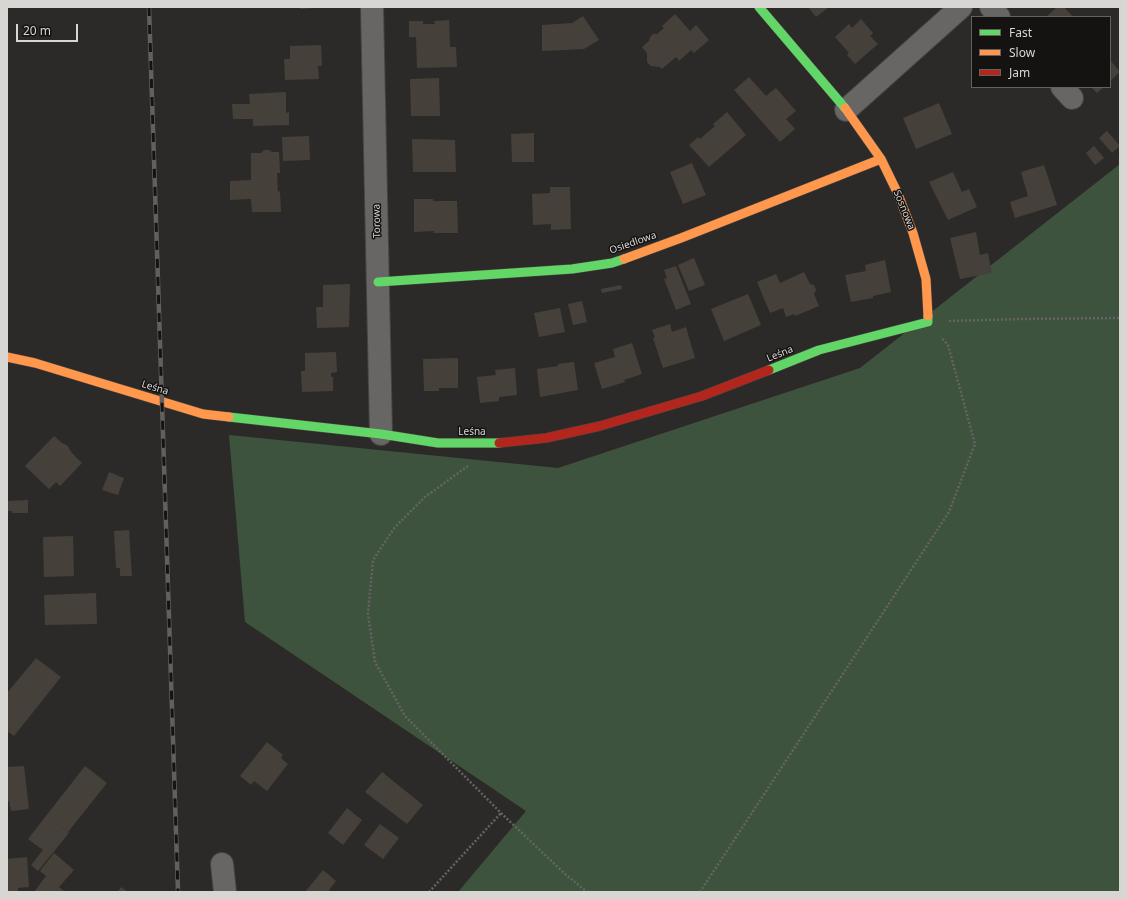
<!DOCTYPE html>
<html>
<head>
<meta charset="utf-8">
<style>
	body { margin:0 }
	#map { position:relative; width:1127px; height:899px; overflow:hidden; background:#2c2a28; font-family:"Noto Sans",sans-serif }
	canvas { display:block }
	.frame { position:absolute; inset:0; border:8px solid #d8d6d3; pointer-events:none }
	.legend { position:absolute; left:971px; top:16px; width:140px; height:72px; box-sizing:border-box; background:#151311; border:1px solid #63615f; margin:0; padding:5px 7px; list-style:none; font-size:12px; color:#d8d6d3 }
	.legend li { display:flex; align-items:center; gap:8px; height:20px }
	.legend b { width:20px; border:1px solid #63615f }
	.scale { position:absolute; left:16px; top:24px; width:62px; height:18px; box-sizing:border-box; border:2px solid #d8d6d3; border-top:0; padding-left:5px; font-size:12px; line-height:14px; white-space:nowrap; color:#d8d6d3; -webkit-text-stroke:3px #151311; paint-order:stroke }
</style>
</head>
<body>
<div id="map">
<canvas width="1127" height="899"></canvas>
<div class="frame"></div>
<ul class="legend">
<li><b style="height:5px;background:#63d668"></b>Fast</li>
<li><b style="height:5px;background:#ff974d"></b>Slow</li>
<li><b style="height:5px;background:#b3261e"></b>Jam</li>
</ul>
<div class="scale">20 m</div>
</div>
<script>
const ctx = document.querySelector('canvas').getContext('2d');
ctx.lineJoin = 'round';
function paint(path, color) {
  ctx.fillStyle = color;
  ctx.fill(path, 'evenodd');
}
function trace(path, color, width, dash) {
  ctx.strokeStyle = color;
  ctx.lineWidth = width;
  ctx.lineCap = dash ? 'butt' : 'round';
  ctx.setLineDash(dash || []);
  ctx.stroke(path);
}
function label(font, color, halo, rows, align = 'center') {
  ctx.font = font + ' "Noto Sans",sans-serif';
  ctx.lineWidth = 3;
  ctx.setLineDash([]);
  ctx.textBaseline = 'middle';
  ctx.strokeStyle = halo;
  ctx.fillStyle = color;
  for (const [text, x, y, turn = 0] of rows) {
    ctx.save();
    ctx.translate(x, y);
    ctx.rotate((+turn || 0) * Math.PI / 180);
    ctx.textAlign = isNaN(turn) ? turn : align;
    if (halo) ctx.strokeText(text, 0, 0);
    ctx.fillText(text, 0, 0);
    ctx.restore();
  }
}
paint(new Path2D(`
	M1120 164V892H458L526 811 245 622 229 435 558 468 860 368Z`), '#3e533e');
paint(new Path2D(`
	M300 7H314V8L300 9Z
	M808 7H829L816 17Z
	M1057 7H1064L1073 17H1046Z
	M675 14 690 31 696 25 709 40 694 53 691 50 679 61 676 57 662 69 660 67 651 66 647 62V53L642 47 649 41 650 37 653 34H657L664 28 662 26Z
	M583 16 599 40 584 49 542 51V25L572 23Z
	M861 19 873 33 870 36 878 44 855 64 847 55 849 53 835 37 849 24 852 28Z
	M449 20 450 47H456L457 67 417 68 416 37H409V21H423V24H435L434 21Z
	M321 45 322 66H318L319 79 285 80 284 59H290V46Z
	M1110 60 1120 72 1110 81Z
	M749 77 766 96 776 88 796 111 786 119 795 129 780 142 734 90Z
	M439 78 440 116H411L410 79Z
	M1091 87H1104L1097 93Z
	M286 92V113L289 112V125L253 126V119H233L232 104H250L249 94Z
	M939 103 952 134 916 149 903 118Z
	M727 112 746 135 709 167 689 145 698 137 700 139 715 126 713 124Z
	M1107 131 1120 146 1112 153 1099 138Z
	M534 133V162H512L511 134Z
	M309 136 310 160 283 161 282 137Z
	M412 139 455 140 456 172H413Z
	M1094 146 1104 158 1095 165 1086 153Z
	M264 150H269L272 152H279L280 173H277L278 192 280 191 281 212H252L251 199 230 200V181L251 180V153H261Z
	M692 163 706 195 683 204 670 172Z
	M1044 165 1057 205 1015 218 1010 202 1028 196 1021 172Z
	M953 172 962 192 969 189 977 207 948 220 929 182Z
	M550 187H570L571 229 551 230V224L533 225 532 194 550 193Z
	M414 199H433V201H457L458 233H433L434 231 414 232Z
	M976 232 980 255 988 253 992 273 960 279 950 238Z
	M694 258 705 285 689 291 678 265Z
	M885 260 891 292 873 296V298L851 302 845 275 866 271 865 265Z
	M676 266 691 304 676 310 664 279 667 278 664 270Z
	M804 272 810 284 814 285 816 290 814 294 819 306 795 316 794 314 786 317 783 308 770 313 757 282 776 274 780 283Z
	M350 284 349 327 317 328 316 307H323V285Z
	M621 285 622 289 602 293 601 289Z
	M748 294 761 325 724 341 711 309Z
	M582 301 587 322 573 325 568 304Z
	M560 308 565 332 539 337 534 313Z
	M670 324 672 332 686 327 695 358 663 368 653 338 655 337 652 330Z
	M632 343 642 374 624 380 625 382 602 389 594 363 615 357 613 349Z
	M336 352 337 372 331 373V377H333V391L302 392 301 371H305V353Z
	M458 358V388H439V391H424L423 359Z
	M574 362 578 390 540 397 537 369 558 366V364Z
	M515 368 517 395 499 397V401L480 403 477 377 496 375 495 370Z
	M54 436 62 443 68 446 71 452 82 463 60 486 56 482 49 489 25 466Z
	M109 472 124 478 118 495 102 490Z
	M28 500V513H12V511H7V501Z
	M129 530 132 576H120V568H116L114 531Z
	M73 536 74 576 44 577 43 537Z
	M96 593 97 624 45 625 44 595Z
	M36 658 61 677 14 736 7 731V693Z
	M267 742 283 755 281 758 288 764 267 791 254 781 251 785 240 776Z
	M24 766 29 809 11 811 9 801H7V767Z
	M85 766 107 783 68 832 49 818 69 833 38 871 31 865 43 850 28 839Z
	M382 772 423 805 407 824 365 792Z
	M347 808 362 820 343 845 328 833Z
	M380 824 399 838 383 859 364 845Z
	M54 853 74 870 59 887 65 892H34L46 876 40 871Z
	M27 857 29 887 18 888V892H7V859Z
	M323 870 336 881 329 890 331 892H305Z
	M121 887 128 892H118Z`), '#46403a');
const street = new Path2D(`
	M372 7 381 434
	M991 7 999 17
	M1062 87 1072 98
	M846 110 961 7
	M222 864 225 892`);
const fast = new Path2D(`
	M759 7 845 108
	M378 282 572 269 612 263 624 259
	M769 370 819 350 928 322V316
	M229 417 381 434 438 443H499`);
const slow = new Path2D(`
	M845 108 881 159 898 194 913 233 926 279 928 316
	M624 259 681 238 881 159
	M7 357 35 363 203 414 229 417`);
const jam = new Path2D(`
	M499 443 546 438 600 426 702 396 769 370`);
trace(street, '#484643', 24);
trace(fast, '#484643', 10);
trace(slow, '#484643', 10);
trace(jam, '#484643', 10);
trace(new Path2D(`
	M949 321 1020 319 1120 318
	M468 466 425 497 395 527 373 560 368 614 375 662 405 716 501 813 565 874 587 892
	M429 892 501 813
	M700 892 949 512 975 444 948 345 941 337`), '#656463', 2.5, [2, 2]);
trace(street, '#686664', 22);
trace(fast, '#63d668', 9);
trace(slow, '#ff974d', 9);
trace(jam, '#b3261e', 9);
const rail = new Path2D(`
	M149 7 178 892`);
trace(rail, '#62605e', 4.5);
trace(rail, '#151311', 3, [9]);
label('10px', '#d8d6d3', '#151311', [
	["Sosnowa",904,210,68],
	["Torowa",377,221,-91],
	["Osiedlowa",633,243,-19],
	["Leśna",780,354,-22],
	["Leśna",155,388,17],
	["Leśna",472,432]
]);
</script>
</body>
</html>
